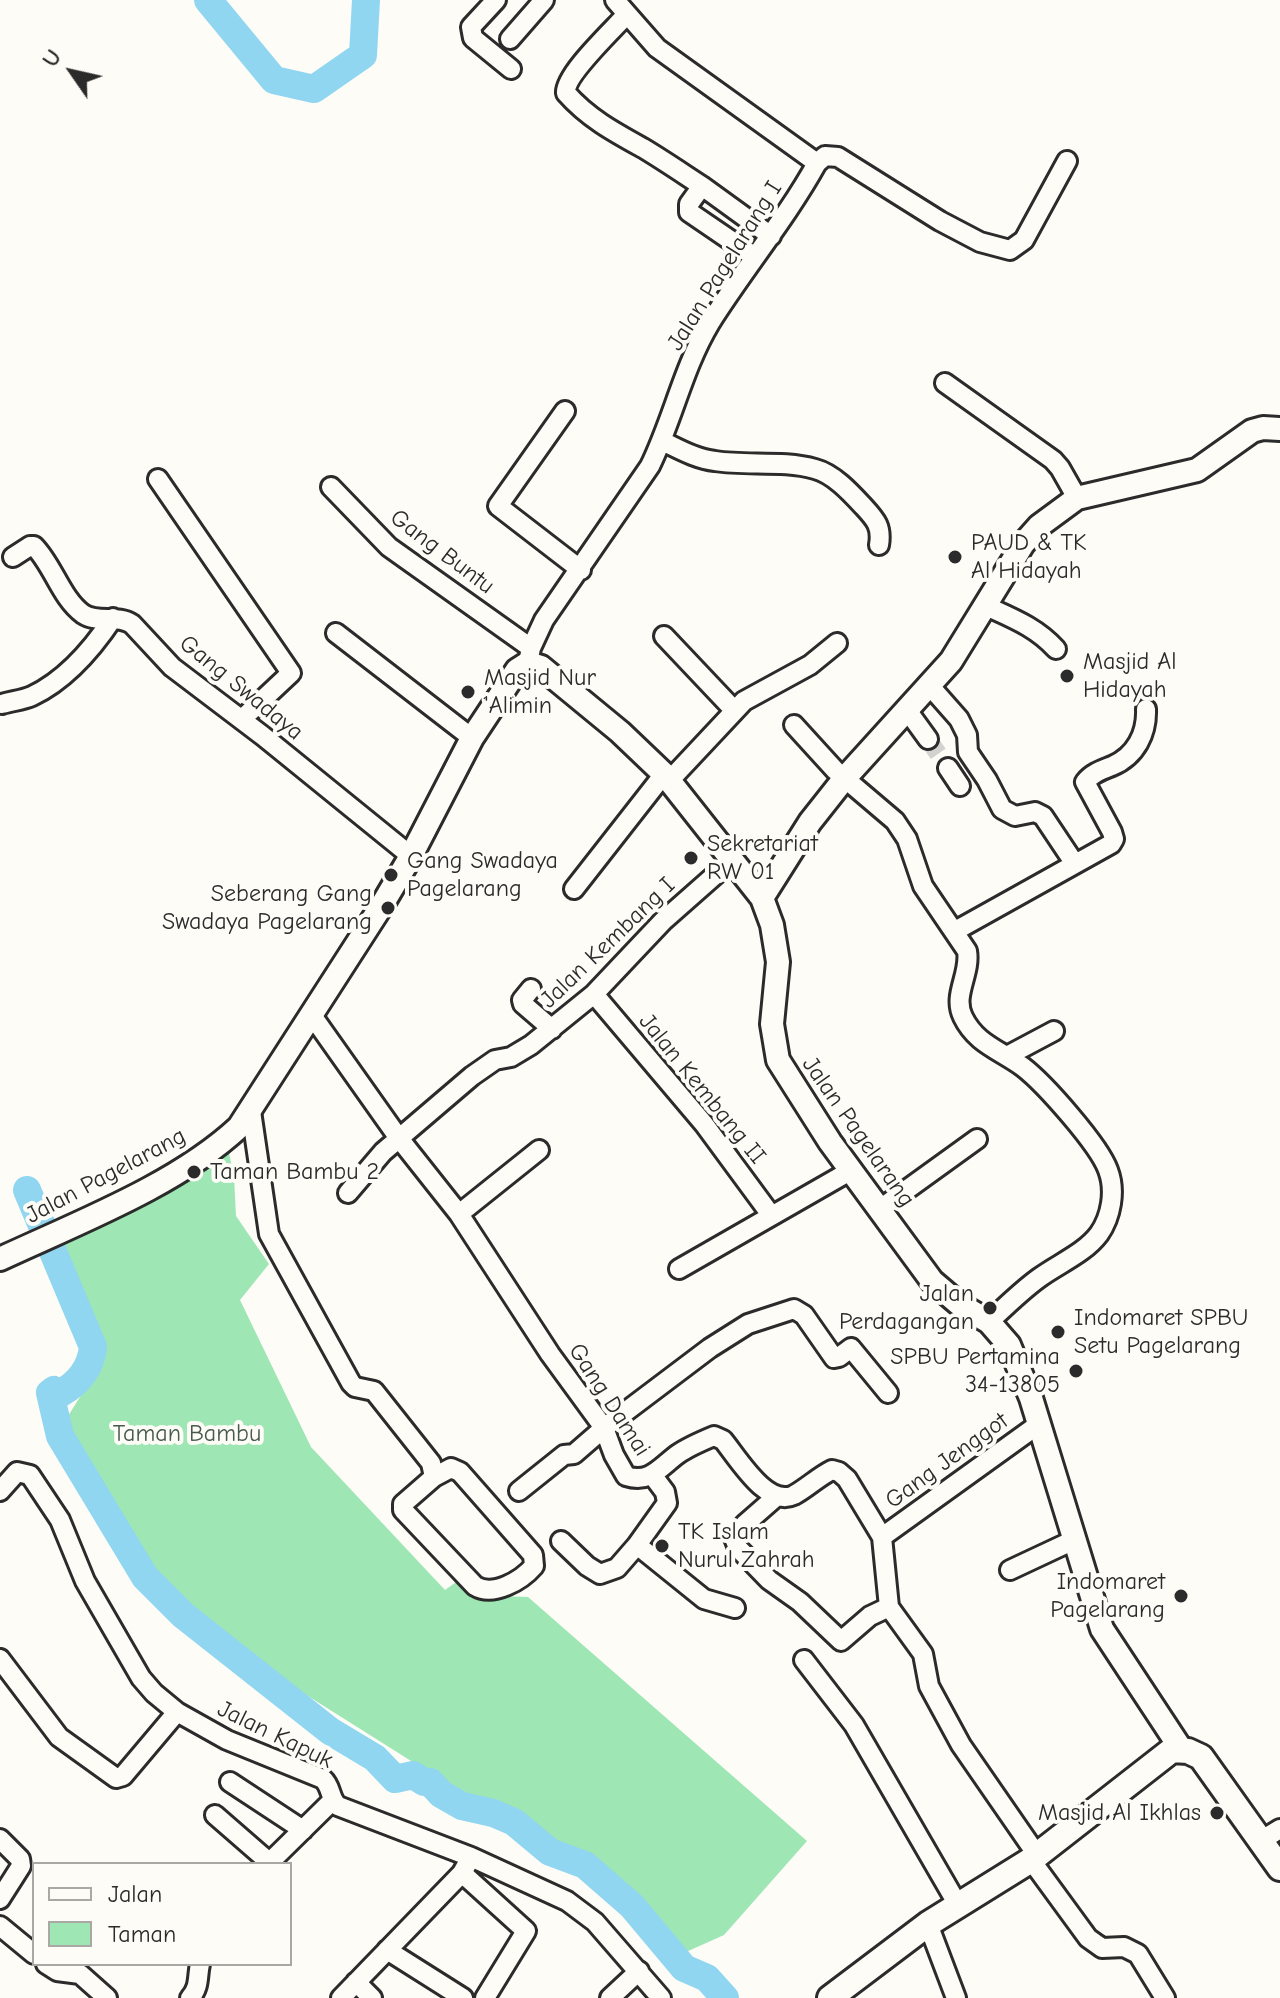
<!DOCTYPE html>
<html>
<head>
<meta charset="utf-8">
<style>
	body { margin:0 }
	#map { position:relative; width:1280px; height:1998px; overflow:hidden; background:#fdfcf7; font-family:"Comic Neue",sans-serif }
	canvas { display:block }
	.legend { position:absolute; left:32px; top:1862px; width:260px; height:104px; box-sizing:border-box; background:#fdfcf7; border:2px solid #a9a8a5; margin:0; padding:10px 14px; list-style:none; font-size:24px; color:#2b2b2b }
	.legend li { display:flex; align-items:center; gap:16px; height:40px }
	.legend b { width:40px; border:2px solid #a9a8a5 }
	.north { position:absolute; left:32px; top:32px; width:80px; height:80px; -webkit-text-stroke:6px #fdfcf7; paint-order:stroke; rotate:304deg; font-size:22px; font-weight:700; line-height:32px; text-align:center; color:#2b2b2b }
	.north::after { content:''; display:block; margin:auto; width:28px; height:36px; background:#2b2b2b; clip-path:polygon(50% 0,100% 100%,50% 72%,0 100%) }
</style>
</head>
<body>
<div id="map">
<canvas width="1280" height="1998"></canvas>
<ul class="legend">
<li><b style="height:10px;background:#fdfcf7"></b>Jalan</li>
<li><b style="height:22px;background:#9ee6b4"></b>Taman</li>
</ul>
<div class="north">U</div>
</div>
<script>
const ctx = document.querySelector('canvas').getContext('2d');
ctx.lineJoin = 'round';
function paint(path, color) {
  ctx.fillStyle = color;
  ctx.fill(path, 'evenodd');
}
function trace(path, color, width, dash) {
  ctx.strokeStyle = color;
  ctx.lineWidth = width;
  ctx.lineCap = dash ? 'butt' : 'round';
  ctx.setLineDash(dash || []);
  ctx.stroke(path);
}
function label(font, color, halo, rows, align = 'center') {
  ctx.font = font + ' "Comic Neue",sans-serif';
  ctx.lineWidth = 8;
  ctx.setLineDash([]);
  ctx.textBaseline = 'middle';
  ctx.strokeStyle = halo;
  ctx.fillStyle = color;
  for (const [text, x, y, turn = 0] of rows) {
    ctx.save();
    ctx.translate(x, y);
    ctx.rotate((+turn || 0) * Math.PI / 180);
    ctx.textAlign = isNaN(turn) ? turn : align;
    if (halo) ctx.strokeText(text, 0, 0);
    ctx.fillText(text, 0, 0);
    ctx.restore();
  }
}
paint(new Path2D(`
	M227 1143 234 1177 236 1216 269 1264 240 1300 311 1447 445 1590 459 1580 477 1595 528 1597 807 1841 724 1935 686 1952 646 1909 273 1674 133 1563 63 1424 102 1362 46 1241Z`), '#9ee6b4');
trace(new Path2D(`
	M208 0 274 80 314 89 363 55 366 0
	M27 1190 93 1347C91 1367 79 1383 61 1393L54 1390 50 1393 60 1436 145 1577 183 1615 330 1731 375 1758 395 1779 413 1775 424 1782H430L441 1794 462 1806 493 1813 514 1822 550 1852 585 1865 632 1906 684 1968 707 1978 725 1998`), '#90d6f1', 28);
trace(new Path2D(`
	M928 739 948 768`), '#d3d2ce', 18, [18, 9]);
const minor = new Path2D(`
	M496 0 471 27 473 38 511 69
	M615 0 657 48 817 163
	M627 14C614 29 564 75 566 93 588 118 614 132 643 148 663 160 682 173 702 186L689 204V212L755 257
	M510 39 544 0
	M702 186 771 236
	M945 383 1053 460 1060 468 1077 498
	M565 411 498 506 581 570
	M662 441C679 449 696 459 715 461 747 466 783 460 815 469 834 474 851 493 864 507 876 520 882 527 879 545
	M158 479 291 673 242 719
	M331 487 389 547 531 648
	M13 557 30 546H34C53 565 61 598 83 614 98 624 117 614 132 624L172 667 263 736 411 856
	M986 606C1012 618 1036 627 1056 649
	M336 633 472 738
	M664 636 734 710
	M528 663 531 648 544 620 650 466C673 419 683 368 710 323 744 269 786 219 817 163L825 156 838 157 940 221 980 242 1010 250 1024 240 1067 161
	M929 685 959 719 967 735 968 752 987 780 1002 809 1015 816 1035 812 1043 816 1075 864
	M2 704C12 701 23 700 32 696 66 680 93 648 113 618
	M907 710 928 739
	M794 725 835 770 895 821 907 839 923 886 967 951C971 974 952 995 963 1017 976 1044 1000 1050 1023 1067 1045 1084 1099 1145 1108 1170 1116 1191 1111 1217 1099 1234 1085 1253 1058 1264 1039 1278 1021 1291 1005 1307 989 1322
	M948 768 960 786
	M669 781 744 701 810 665 837 643
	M574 889 664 774
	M955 931 1111 844 1114 839 1112 832 1085 782C1092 773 1102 770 1112 766 1136 756 1147 733 1146 709
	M531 989 522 1000 523 1004 552 1029
	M594 994 704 1124 771 1215
	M311 1014 398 1137 459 1214 550 1354 604 1428 614 1455 626 1476C650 1484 660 1467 678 1454 688 1447 702 1441 714 1436L723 1440C738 1458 767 1508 794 1495 807 1488 818 1477 832 1470L839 1472 847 1479 882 1537 889 1607 923 1654 929 1686 961 1745 1037 1855
	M1007 1056 1054 1031
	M251 1111 269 1234 351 1383 355 1387 374 1391 431 1463 434 1477 403 1504V1510L475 1586C493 1597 521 1581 534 1566L533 1555 460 1472 451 1468 434 1477
	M348 1193 383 1152 472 1076 495 1060 511 1057 531 1045 594 994 663 921 731 861
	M880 1209 977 1139
	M459 1214 539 1150
	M679 1269 850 1171
	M0 1491 17 1472 30 1475 60 1520 85 1581 141 1678 154 1693 177 1712 227 1740 323 1779C332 1787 329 1798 338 1806L471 1857 567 1901 595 1922 661 1998
	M519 1491 564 1455 574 1454 604 1428 710 1348 748 1324 794 1309 804 1315 834 1358 839 1357 851 1348 888 1393
	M777 1496 745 1524 734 1538 738 1548 769 1580 800 1602 841 1641 870 1616 889 1607
	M882 1537 1039 1424
	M561 1541 587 1566 600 1574 617 1568 637 1545 704 1599 735 1608
	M637 1545 667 1503 665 1492 653 1476
	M1010 1570 1074 1540
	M0 1659 59 1737 116 1778 123 1776 177 1712
	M804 1660 854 1725 958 1905
	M230 1782 303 1830
	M215 1815 269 1862
	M0 1839 20 1859 21 1866 0 1899
	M1262 1840 1280 1829
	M1031 1860 1088 1938 1102 1948 1124 1947 1138 1954 1165 1998
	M268 1864 332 1801
	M462 1873 526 1931 485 1998
	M928 1924 956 1998
	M0 1926 34 1954
	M387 1950 463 1998
	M46 1964 57 1971 80 1974 107 1998
	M356 1982 372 1998
	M190 1998C200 1987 197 1977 200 1964
	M341 1998 462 1873 471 1857
	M610 1998 639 1971`);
const tertiary = new Path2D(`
	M762 898 810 822 844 779 951 661 1023 544 1039 526 1077 498 1197 470 1252 431 1263 428 1280 429
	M0 1259C77 1223 177 1185 239 1127L382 905 411 856 472 738 517 670 528 663 541 667 620 732 664 774 762 898 772 925 778 962 772 1024 778 1060 830 1142 932 1281 959 1304 989 1322 1009 1345 1031 1398 1102 1629 1181 1749`);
const secondary = new Path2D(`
	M830 1998 928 1924 1031 1860 1172 1750 1188 1751 1201 1757 1280 1868`);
trace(minor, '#2b2b2b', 24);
trace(tertiary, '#2b2b2b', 28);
trace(secondary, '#2b2b2b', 30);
trace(minor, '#fdfcf7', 18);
trace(tertiary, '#fdfcf7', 22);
trace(secondary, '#fdfcf7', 24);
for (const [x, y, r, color] of [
	[955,557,8,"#2b2b2b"],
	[1067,676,8,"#2b2b2b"],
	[468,692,8,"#2b2b2b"],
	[691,858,8,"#2b2b2b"],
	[391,875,8,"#2b2b2b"],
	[388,908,8,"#2b2b2b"],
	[194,1172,8,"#2b2b2b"],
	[990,1308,8,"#2b2b2b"],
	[1058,1332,8,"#2b2b2b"],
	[1076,1371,8,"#2b2b2b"],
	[662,1546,8,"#2b2b2b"],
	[1181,1596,8,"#2b2b2b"],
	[1217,1813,8,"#2b2b2b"]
]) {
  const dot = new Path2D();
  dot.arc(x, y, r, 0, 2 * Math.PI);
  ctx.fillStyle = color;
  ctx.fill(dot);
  trace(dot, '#fdfcf7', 3);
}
label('24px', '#2b2b2b', '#fdfcf7', [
	["Jalan Pagelarang I",725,266,-58],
	["Gang Buntu",442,552,37],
	["Gang Swadaya",241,688,39],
	["Jalan Kembang I",608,943,-44],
	["Jalan Kembang II",702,1089,51],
	["Jalan Pagelarang",858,1132,55],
	["Jalan Pagelarang",106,1176,-28],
	["Gang Damai",609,1400,57],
	["Gang Jenggot",947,1461,-36],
	["Jalan Kapuk",275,1735,26]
]);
label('24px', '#2b2b2b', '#fdfcf7', [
	["PAUD & TK",971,543],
	["Al Hidayah",971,571],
	["Masjid Al",1083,662],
	["Hidayah",1083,690],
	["Masjid Nur",484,678],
	["'Alimin",484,706],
	["Sekretariat",707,844],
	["RW 01",707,872],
	["Gang Swadaya",407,861],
	["Pagelarang",407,889],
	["Seberang Gang",372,894,"right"],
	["Swadaya Pagelarang",372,922,"right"],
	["Taman Bambu 2",210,1172],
	["Jalan",974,1294,"right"],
	["Perdagangan",974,1322,"right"],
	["Indomaret SPBU",1074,1318],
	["Setu Pagelarang",1074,1346],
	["SPBU Pertamina",1060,1357,"right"],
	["34-13805",1060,1385,"right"],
	["TK Islam",678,1532],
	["Nurul Zahrah",678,1560],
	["Indomaret",1165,1582,"right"],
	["Pagelarang",1165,1610,"right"],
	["Masjid Al Ikhlas",1201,1813,"right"]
], 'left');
label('24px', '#485a4d', '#fdfcf7', [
	["Taman Bambu",187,1434]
]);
</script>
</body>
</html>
